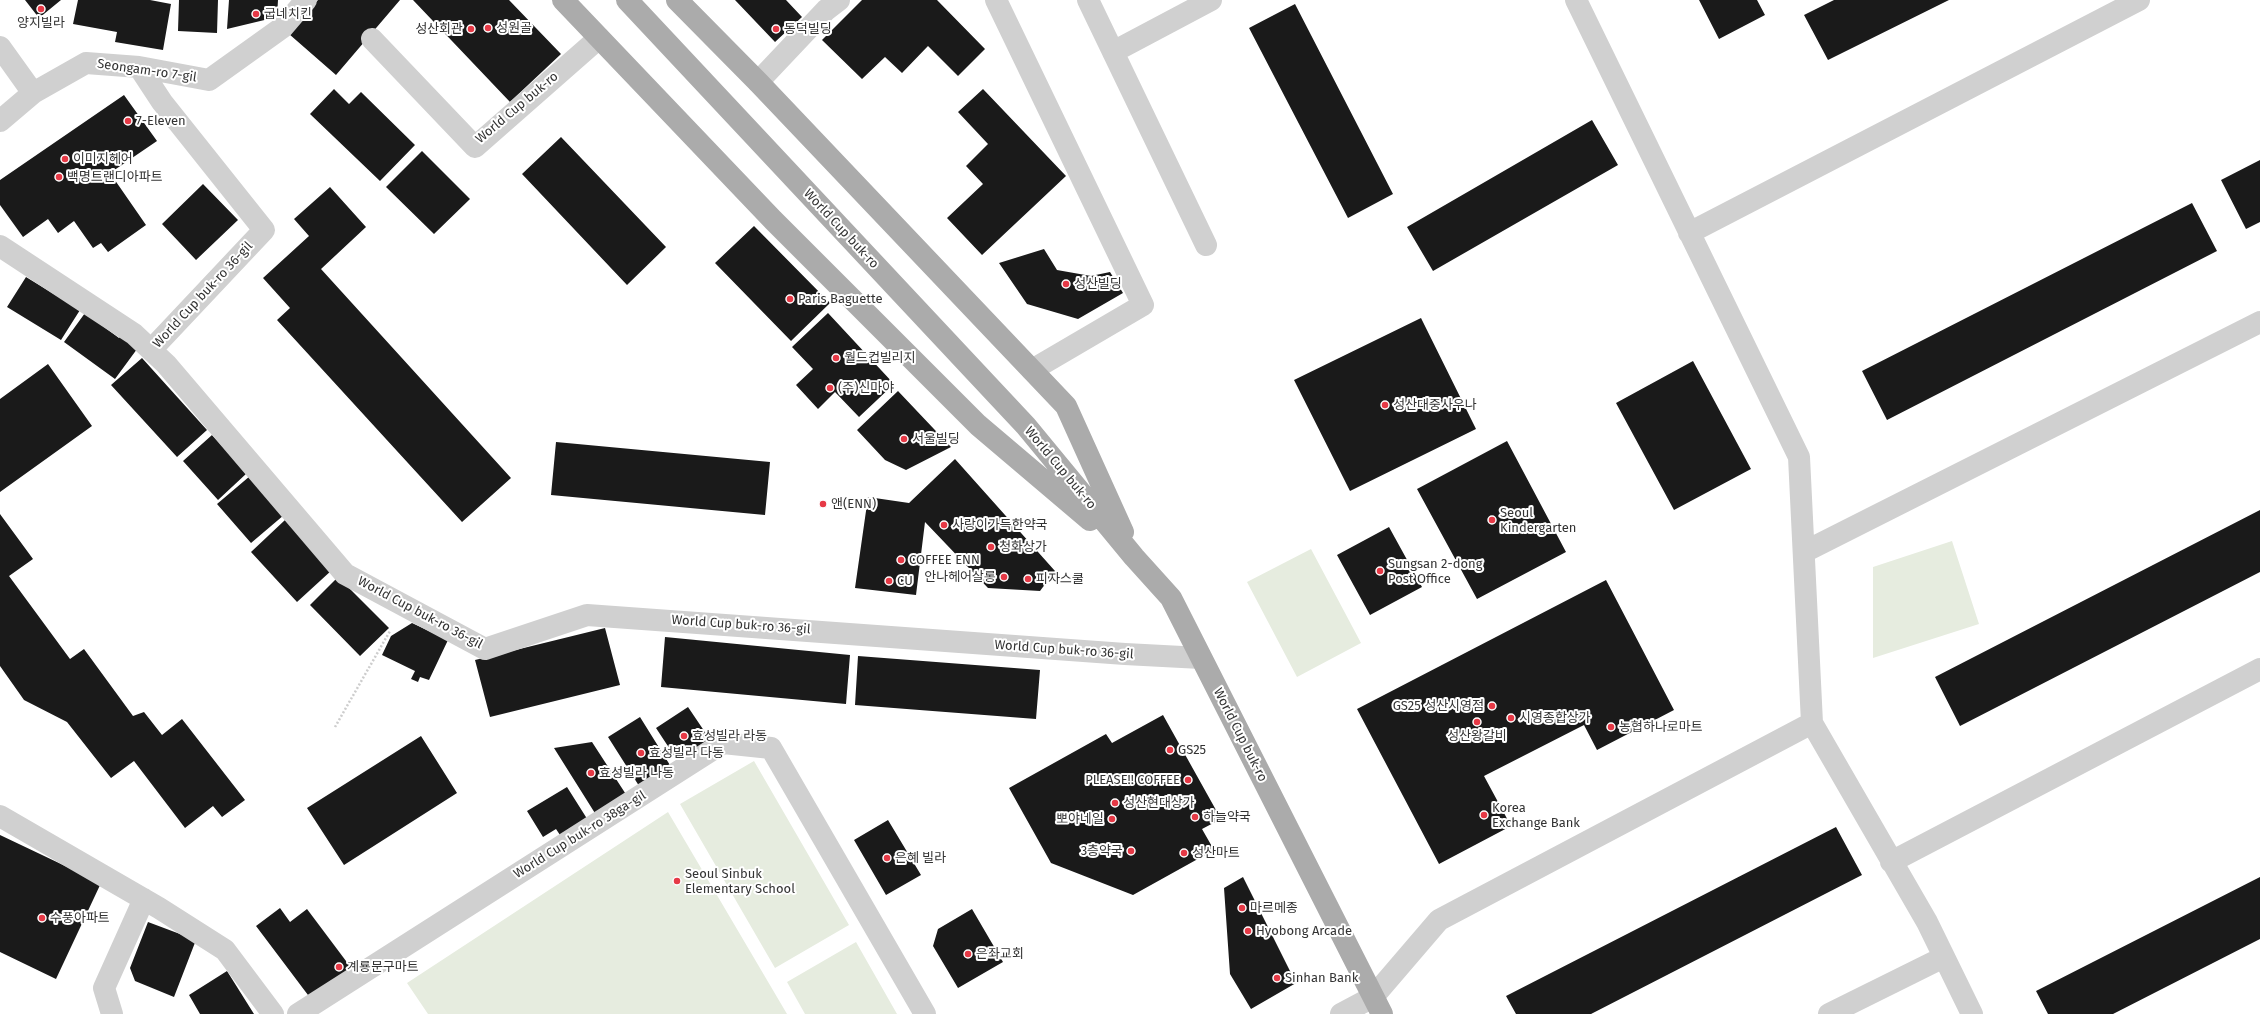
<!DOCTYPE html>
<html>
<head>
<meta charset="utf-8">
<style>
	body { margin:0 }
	canvas { display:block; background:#fff }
</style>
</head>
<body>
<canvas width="2260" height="1014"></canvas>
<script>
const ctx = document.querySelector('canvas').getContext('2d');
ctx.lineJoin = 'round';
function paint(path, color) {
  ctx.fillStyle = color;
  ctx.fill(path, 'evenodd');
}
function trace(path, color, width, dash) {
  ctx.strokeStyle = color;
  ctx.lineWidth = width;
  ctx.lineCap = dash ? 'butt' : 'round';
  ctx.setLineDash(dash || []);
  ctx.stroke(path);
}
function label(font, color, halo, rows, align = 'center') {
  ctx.font = font + ' "Fira Sans","Noto Sans KR",sans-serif';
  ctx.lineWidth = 4;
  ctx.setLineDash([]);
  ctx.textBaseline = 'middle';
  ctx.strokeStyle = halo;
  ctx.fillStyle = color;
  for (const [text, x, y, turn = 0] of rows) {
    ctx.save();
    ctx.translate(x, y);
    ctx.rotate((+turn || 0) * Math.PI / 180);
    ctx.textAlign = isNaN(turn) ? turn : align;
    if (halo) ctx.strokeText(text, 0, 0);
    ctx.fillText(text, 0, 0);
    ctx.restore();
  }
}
paint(new Path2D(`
	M1952 541 1979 624 1873 658V567Z
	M1311 549 1361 643 1297 677 1247 582Z
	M754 761 849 925 775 968 680 804Z
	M668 812 787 1014H428L407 983Z
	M856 942 897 1014H805L787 982Z`), '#e6ecdf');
paint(new Path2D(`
	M25 0H61L39 18Z
	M78 0H150L171 4 163 50 115 42 117 32 73 24Z
	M179 0H218L217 33 178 31Z
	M229 0H278L277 17 227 29Z
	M318 0H400L336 75 289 34Z
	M413 0H509L561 54 510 102Z
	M735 0H786L802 17 775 42Z
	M862 0H937L985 49 958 76 928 46 902 73 885 57 862 79 822 40Z
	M1699 0H1757L1765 15 1719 39Z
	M1834 0H1949L1828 60 1804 15Z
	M1295 4 1393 194 1348 218 1249 28Z
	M334 89 349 104 361 92 415 145 380 181 310 114Z
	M983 89 1066 176 982 255 947 218 983 184 966 166 988 144 958 112Z
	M124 95 157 141 110 173 146 225 108 252 101 243 93 248 74 221 58 233 48 219 23 237 0 205V180Z
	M1592 120 1618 165 1433 271 1407 227Z
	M561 137 666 247 627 285 522 174Z
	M422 151 470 199 434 234 386 187Z
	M2260 160V222L2246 229 2221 180Z
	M203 184 238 220 196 260 162 224Z
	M330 187 366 227 321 269 511 478 462 522 277 320 290 308 263 278 309 236 294 219Z
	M2192 203 2217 251 1887 420 1862 371Z
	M754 226 830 303 791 341 715 263Z
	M1044 249 1057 270 1091 276 1110 272 1123 293 1078 319 1027 304 999 263Z
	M26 277 80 310 61 340 7 307Z
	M85 313 119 338 123 333 140 345 115 379 64 342Z
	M828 313 894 384 859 417 835 392 818 409 796 385 813 369 792 347Z
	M1421 318 1476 429 1350 491 1294 380Z
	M142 358 207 430 177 457 111 385Z
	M1693 361 1751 469 1674 510 1616 403Z
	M48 364 92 426 0 492V399Z
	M898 391 951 447 906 470 885 460 857 430Z
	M212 435 247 473 218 500 183 461Z
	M1507 441 1566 552 1477 599 1417 489Z
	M556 442 770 462 765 515 551 495Z
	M955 459 1055 571 1040 591 988 588 925 522 916 595 855 588 868 497 909 503Z
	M250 476 284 515 251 543 217 504Z
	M2260 510V572L1960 726 1935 677Z
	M0 514 33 559 9 576 70 659 84 649 133 716 144 712 162 735 182 719 245 800 222 817 213 806 185 828 134 761 111 778 67 722 24 700 0 666Z
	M285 520 332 570 297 602 251 552Z
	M1389 527 1422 587 1370 615 1337 555Z
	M338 577 389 628 360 656 310 605Z
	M1606 580 1674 710 1597 750 1584 725 1484 776 1511 826 1439 864 1357 709Z
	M412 623 448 640 429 680 420 677 418 682 411 679 415 671 382 655 391 636Z
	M605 628 620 685 490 717 475 660Z
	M665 637 850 655 846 704 661 687Z
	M858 656 1040 670 1036 719 855 705Z
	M688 707 713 744 681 766 656 728Z
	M1163 715 1221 819 1202 829 1214 850 1133 895 1051 863 1009 788 1106 734 1112 743Z
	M640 717 673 770 641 789 608 737Z
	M421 736 457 793 344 865 307 808Z
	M592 742 629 799 598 818 554 748Z
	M567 787 591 825 564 841 556 829 543 837 527 811Z
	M888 820 921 875 886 895 854 840Z
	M1836 827 1862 875 1591 1014H1516L1506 996Z
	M0 835 101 883 56 979 0 952Z
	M1243 877 1296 983 1251 1009 1230 974 1224 888Z
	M2260 877V939L2113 1014H2048L2036 991Z
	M280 908 290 922 307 909 352 969 311 999 256 926Z
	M972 909 1003 962 958 988 933 946 938 929Z
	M148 922 196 940 174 997 135 981 130 968Z
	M227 971 254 1014H200L189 995Z`), '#1a1a1a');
trace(new Path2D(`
	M335 727 390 631`), '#cdcdcd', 2.5, [2, 2]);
trace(new Path2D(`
	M996 0 1143 305 1032 370
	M1088 0 1206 245
	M372 39 475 147 599 38
	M0 47 33 93
	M1113 52 1211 0
	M139 67 162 102 264 230 151 350 166 364 345 574 485 649 587 615 1125 654 1201 658
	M758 82 826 10 839 0
	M0 121 33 93 86 63 139 67 209 80 283 27 306 0
	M1689 233 2139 0
	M0 246 134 334 151 350
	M1804 552 2260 322
	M1812 723 1927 922 1972 1014
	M0 816 159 908 225 950 273 1014
	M1891 862 2260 669
	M112 1014 104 988 144 899
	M298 1014 723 743 771 748 925 1014
	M1341 1014 1373 997 1439 920 1812 723 1799 457 1576 0
	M1829 1014 1944 957`), '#d0d0d0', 22);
trace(new Path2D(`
	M563 0 773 220 978 425 1090 520
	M627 0 1026 426 1134 557 1171 598 1382 1014
	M677 0 758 82 1066 406 1123 532`), '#ababab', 22);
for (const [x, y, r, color] of [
	[41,9,4,"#e63946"],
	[256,14,4,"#e63946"],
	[488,28,4,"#e63946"],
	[471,29,4,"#e63946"],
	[776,29,4,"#e63946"],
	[128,121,4,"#e63946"],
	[65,159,4,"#e63946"],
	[59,177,4,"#e63946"],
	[1066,284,4,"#e63946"],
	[790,299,4,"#e63946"],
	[836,358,4,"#e63946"],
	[830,388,4,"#e63946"],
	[1385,405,4,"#e63946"],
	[904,439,4,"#e63946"],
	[823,504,4,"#e63946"],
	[1492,520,4,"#e63946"],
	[944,525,4,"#e63946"],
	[991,547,4,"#e63946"],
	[901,560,4,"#e63946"],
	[1380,571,4,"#e63946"],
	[1004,577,4,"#e63946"],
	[1028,579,4,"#e63946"],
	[889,581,4,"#e63946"],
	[1492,706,4,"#e63946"],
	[1511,718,4,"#e63946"],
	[1477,722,4,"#e63946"],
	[1611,727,4,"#e63946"],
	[684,736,4,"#e63946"],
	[1170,750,4,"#e63946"],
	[641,753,4,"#e63946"],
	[591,773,4,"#e63946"],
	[1188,780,4,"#e63946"],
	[1115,803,4,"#e63946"],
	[1484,815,4,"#e63946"],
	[1195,817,4,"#e63946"],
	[1112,819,4,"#e63946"],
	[1131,851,4,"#e63946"],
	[1184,853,4,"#e63946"],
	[887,858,4,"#e63946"],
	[677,881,4,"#e63946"],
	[1242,908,4,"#e63946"],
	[42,918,4,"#e63946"],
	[1248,931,4,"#e63946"],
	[968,954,4,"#e63946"],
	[339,967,4,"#e63946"],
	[1277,978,4,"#e63946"]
]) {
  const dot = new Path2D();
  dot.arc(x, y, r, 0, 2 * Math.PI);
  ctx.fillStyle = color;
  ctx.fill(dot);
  trace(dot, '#fff', 1.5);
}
label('13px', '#333', '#fff', [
	["굽네치킨",264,14],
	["양지빌라",41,23,"center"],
	["성원골",496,28],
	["성산회관",463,29,"right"],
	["동덕빌딩",784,29],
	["7-Eleven",136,121],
	["이미지헤어",73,159],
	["백명트랜디아파트",67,177],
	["성산빌딩",1074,284],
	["Paris Baguette",798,299],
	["월드컵빌리지",844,358],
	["(주)신마야",838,388],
	["성산대중사우나",1393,405],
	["서울빌딩",912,439],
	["앤(ENN)",831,504],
	["Seoul",1500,513],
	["Kindergarten",1500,528],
	["사랑이가득한약국",952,525],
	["청화상가",999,547],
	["COFFEE ENN",909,560],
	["Sungsan 2-dong",1388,564],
	["Post Office",1388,579],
	["안나헤어살롱",996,577,"right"],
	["피자스쿨",1036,579],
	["CU",897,581],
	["GS25 성산시영점",1484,706,"right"],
	["시영종합상가",1519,718],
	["농협하나로마트",1619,727],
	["효성빌라 라동",692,736],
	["성산왕갈비",1477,736,"center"],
	["GS25",1178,750],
	["효성빌라 다동",649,753],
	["효성빌라 나동",599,773],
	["PLEASE!! COFFEE",1180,780,"right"],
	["성산현대상가",1123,803],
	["Korea",1492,808],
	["Exchange Bank",1492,823],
	["하늘약국",1203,817],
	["뽀야네일",1104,819,"right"],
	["3층약국",1123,851,"right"],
	["성산마트",1192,853],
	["은혜 빌라",895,858],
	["Seoul Sinbuk",685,874],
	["Elementary School",685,889],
	["마르메종",1250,908],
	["수풍아파트",50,918],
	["Hyobong Arcade",1256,931],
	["은좌교회",976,954],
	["계룡문구마트",347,967],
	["Sinhan Bank",1285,978]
], 'left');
label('13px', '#333', '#fff', [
	["Seongam-ro 7-gil",147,71,8],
	["World Cup buk-ro",517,108,-40],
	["World Cup buk-ro",841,229,47],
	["World Cup buk-ro 36-gil",203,295,-47],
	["World Cup buk-ro",1060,468,50],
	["World Cup buk-ro 36-gil",420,613,28],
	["World Cup buk-ro 36-gil",741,625,4],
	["World Cup buk-ro 36-gil",1064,650,4],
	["World Cup buk-ro",1240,735,63],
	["World Cup buk-ro 38ga-gil",580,835,-32]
]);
</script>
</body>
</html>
